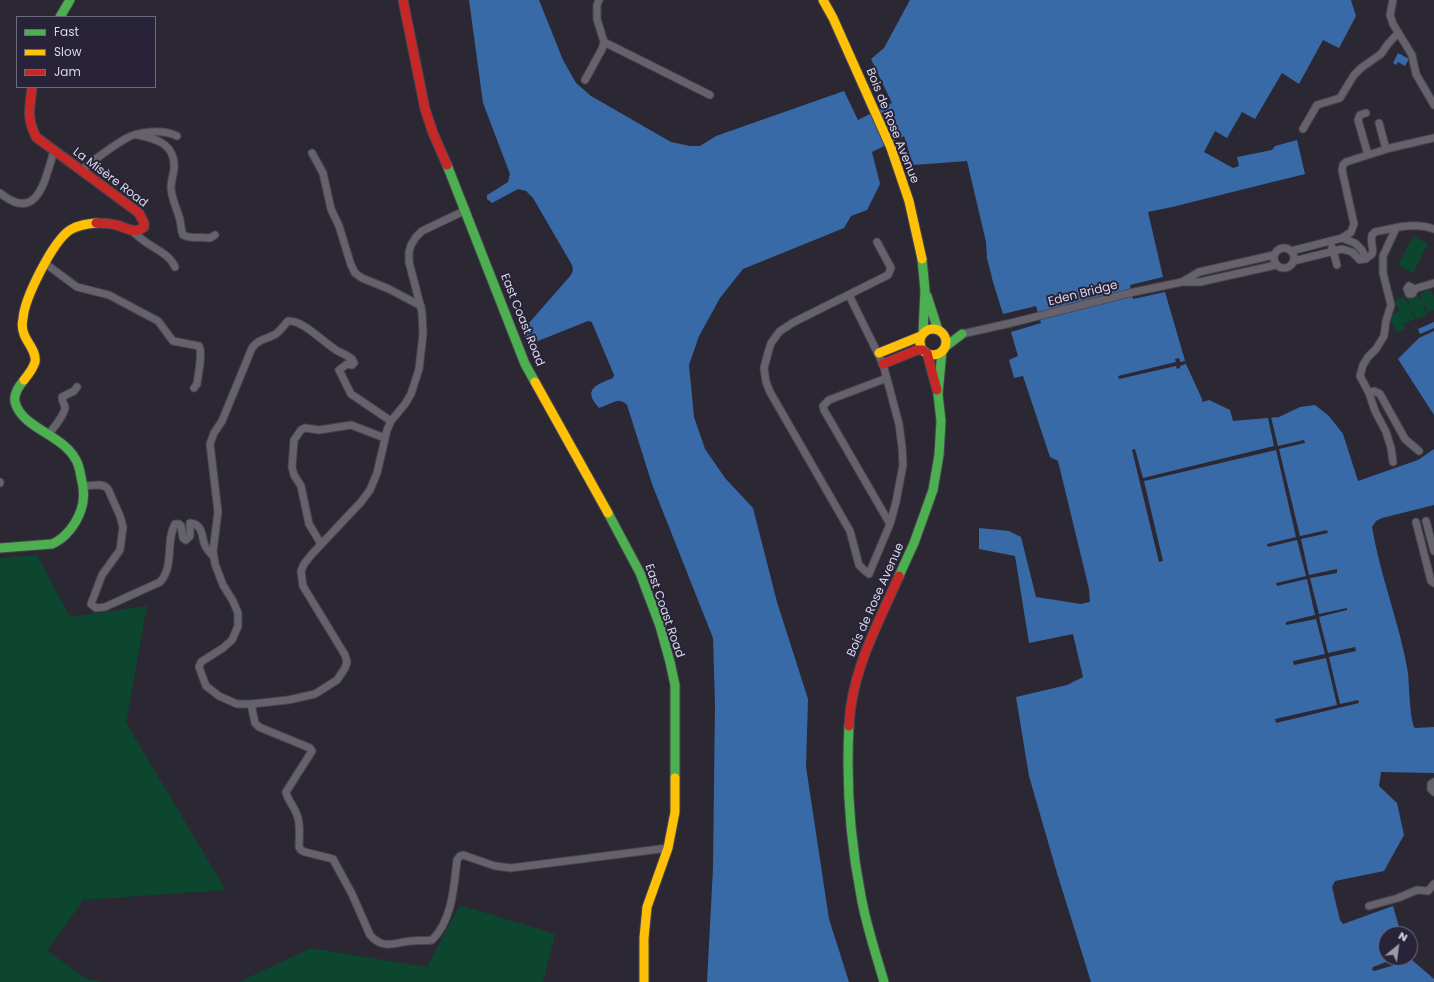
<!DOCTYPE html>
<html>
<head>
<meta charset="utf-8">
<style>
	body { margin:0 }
	#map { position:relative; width:1434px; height:982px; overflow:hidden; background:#2b2833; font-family:Poppins,sans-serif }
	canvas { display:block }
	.legend { position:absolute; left:16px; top:16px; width:140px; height:72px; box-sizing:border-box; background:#282338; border:1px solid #6f6b7e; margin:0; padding:5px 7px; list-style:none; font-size:12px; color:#dad7e6 }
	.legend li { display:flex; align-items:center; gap:8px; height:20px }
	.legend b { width:20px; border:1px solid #6f6b7e }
	.north { position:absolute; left:1378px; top:926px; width:40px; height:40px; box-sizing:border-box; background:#282338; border:1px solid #6f6b7e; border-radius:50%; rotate:29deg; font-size:11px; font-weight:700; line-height:16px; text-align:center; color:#dad7e6 }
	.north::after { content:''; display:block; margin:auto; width:14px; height:18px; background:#9d9aa7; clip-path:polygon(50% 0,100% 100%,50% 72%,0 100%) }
</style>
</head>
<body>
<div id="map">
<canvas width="1434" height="982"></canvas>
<ul class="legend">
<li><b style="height:5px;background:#4caf50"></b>Fast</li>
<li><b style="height:5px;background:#ffc107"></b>Slow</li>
<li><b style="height:5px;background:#c62828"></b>Jam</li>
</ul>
<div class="north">N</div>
</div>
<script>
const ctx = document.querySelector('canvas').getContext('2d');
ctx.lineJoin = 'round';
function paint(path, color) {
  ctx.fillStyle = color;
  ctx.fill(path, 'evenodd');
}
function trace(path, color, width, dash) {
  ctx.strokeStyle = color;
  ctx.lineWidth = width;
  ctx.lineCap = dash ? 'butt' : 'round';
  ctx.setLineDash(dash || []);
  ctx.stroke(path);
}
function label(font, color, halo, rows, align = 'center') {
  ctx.font = font + ' Poppins,sans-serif';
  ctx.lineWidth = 4;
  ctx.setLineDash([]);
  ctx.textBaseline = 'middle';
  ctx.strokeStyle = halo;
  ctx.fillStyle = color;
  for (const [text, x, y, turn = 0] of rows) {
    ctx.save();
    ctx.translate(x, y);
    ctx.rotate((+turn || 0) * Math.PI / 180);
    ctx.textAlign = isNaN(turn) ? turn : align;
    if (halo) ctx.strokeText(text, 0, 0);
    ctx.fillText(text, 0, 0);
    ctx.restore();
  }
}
paint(new Path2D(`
	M1413 236 1428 244 1413 273 1398 265Z
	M1429 290V291H1431L1434 296V310L1428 312 1425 306H1423L1427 315 1417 319 1413 312H1412L1415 319 1403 324 1405 329 1397 333 1390 319 1392 318 1391 315 1399 311 1401 314 1395 301 1404 297 1409 306 1410 305 1407 297 1416 293 1421 301 1422 300 1420 294Z
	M37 555 70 617 147 606 126 723 226 890 83 900 47 951 87 979 103 982H0V558Z
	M460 905 555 934 543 982H239L311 948 427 967Z`), '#0c462f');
paint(new Path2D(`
	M469 0H539L563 60 576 83 591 96 671 142 690 146H700L716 136 844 91 858 120 892 103 871 59 884 48 910 0H1351L1356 16 1339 48 1323 40 1299 84 1282 73 1255 119 1242 112 1227 138 1215 131 1204 152 1233 168 1239 166 1237 157 1272 150 1275 146 1297 140 1305 174 1172 207 1148 212 1163 277 1130 285 1133 299 1165 292 1186 364 1202 399V402L1209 400 1230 410 1233 421 1279 417 1300 407 1315 405 1329 416 1343 434 1358 481 1418 460 1434 449V505L1382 518 1376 521 1372 527C1380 576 1400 624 1408 673 1409 684 1410 723 1415 728L1434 727V773L1381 772 1379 786 1397 803 1404 835 1384 871 1335 881 1332 887 1340 920 1343 924 1393 906 1401 934H1386V958H1397L1373 967 1372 970 1374 971 1412 960 1434 979V982H1091L1057 873 1029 776 1016 697 1067 685 1083 677 1073 634 1029 643 1015 556 979 549V528L1009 531 1021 537 1036 597 1081 604 1090 602 1089 589 1058 461 1050 457 1023 376 1014 378 1009 360 1018 356 1011 332 1041 323 1036 306 1003 314 993 282 987 258 986 242 967 161 913 165 904 136 872 152 880 184 867 210 851 216 844 228 743 269 720 298 699 336 689 365 694 417 705 449 725 478 753 508 777 602 808 699 806 767 829 919 849 982H707L713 868 715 704 713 638 652 484 627 405C619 396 610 405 599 408 582 389 596 385 613 378L614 375 593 325 592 322 588 321 533 343 528 342 523 334 524 329 529 323 571 275 573 270 572 265 533 198 526 191 518 189 492 203 487 199V195L489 194 508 182 510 174 483 103Z
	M1398 53 1409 59 1405 66 1398 62 1396 65 1393 63Z
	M1434 322V328L1420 334 1418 329Z
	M1434 331V415L1398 359 1419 338Z`), '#396aa8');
paint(new Path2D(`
	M1179 358 1180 362 1185 361 1186 364 1180 366V368L1177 369 1176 366 1119 379 1118 376 1176 362 1175 359Z
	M1271 417 1278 446 1304 440 1305 443 1279 449 1300 536 1327 530 1328 533 1301 539 1309 575 1337 569V573L1310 578 1319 614 1347 608V610L1319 617 1328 653 1355 647 1356 651 1329 657 1340 704 1358 700 1359 703 1276 723 1275 719 1337 705 1326 658 1294 665 1293 661 1325 654 1316 619 1286 625V622L1315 615 1307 579 1277 586 1276 583 1306 576 1297 540 1268 547 1267 544 1296 537 1276 450 1144 481 1163 561 1159 562 1132 450 1135 449 1143 478 1274 446 1268 418Z`), '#2b2833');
const street = new Path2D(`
	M1393 0 1390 15 1393 24 1412 55 1416 74 1434 105
	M604 42 710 95
	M585 80 602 49 604 42 597 19V5L599 0
	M1366 113 1360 115 1358 120 1368 155
	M1379 123 1386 149
	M1303 129 1317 105 1340 98 1354 75 1361 68 1381 54 1388 44 1398 33
	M138 135C158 139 176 145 174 169 173 176 171 181 171 188 172 201 177 208 180 220 181 225 181 230 183 235 192 240 201 236 210 238L215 235
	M312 153 323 173 331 209 339 226 351 265 355 273 362 278 389 289 421 306
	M81 170C95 160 109 148 125 139 137 131 164 129 177 136
	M0 193C38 224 45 179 54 151
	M132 231C137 235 141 239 147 243 157 250 170 255 175 267
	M1342 238 1351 232 1354 224 1342 170 1343 165 1346 162 1390 148 1434 138
	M1332 247 1337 265
	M1274 258a10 10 0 1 1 20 0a10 10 0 1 1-20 0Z
	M1291 251 1342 238 1355 243 1362 250 1366 259
	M1294 261 1342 249 1352 252 1360 260C1381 254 1369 250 1372 235L1375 232C1394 228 1415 222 1434 229
	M46 264 77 287 109 295 158 321 173 341 199 346C203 353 198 375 197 384L194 388
	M1182 282 1199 272 1274 255
	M1414 289V291L1412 294H1409L1407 289 1409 286 1414 289 1434 283
	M849 295 883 364 899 424 902 447 903 465 896 502 890 524 869 574 863 569 859 565 850 531 770 392 766 382 764 368 768 353 771 343 780 331 794 322 888 275 891 268 877 242
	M962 334 1011 323 1134 292 1182 282H1200L1276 265
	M887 378 829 400 823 406 824 410 890 524
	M1369 393 1374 391 1380 394 1405 439 1419 451
	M391 421 351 394 339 370 347 364 352 365 354 363 352 359C347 355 341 353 336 350 323 342 303 320 288 321 283 326 280 332 274 335 264 340 259 339 252 348L222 421 214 433 210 444 218 512 213 551 215 564 223 585 233 601 238 613V626L232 640 223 648 201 662 199 667 206 686 219 696 237 704H251L288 700 315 694 337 680 345 668 347 662 345 655 303 586 301 571 304 564 312 554 361 502 370 490 377 473 387 430 391 421 405 404 411 394 419 369 423 334 422 312 409 262V252L411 245 416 237 422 231 466 210
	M49 434C53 428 65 415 65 407 64 403 62 402 62 397L74 391 77 387
	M1393 462 1391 448 1386 432 1375 411 1369 393 1360 376 1363 365 1368 357 1376 349 1384 336 1386 321 1391 305 1383 273V256L1396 228
	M0 483V482
	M83 486C91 486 103 482 108 489L120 516 123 527 120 550 102 575 91 604 96 608 105 607 160 582C175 565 165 542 175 524H179L181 526 183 538 186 540 190 536V523C202 524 202 535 204 543 206 549 210 553 214 557
	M1426 521 1434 551
	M1416 522 1431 581 1434 583
	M321 544 309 524 301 486 294 475 292 467 294 440 301 430 305 428 319 430 351 425 385 438
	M251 704 255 723 259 727 310 748 312 751 286 792C288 801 294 806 297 815 301 824 299 837 299 847L301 850 305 852 333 859 352 894 370 935C383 950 394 943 410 941 418 940 425 941 432 940 452 921 454 887 457 860L460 856 463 855 495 866 511 868 668 848
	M1434 782 1431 784V789L1434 792
	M1369 906 1398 898 1417 890 1428 891 1434 884`);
const fast = new Path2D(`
	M60 17 70 0
	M447 165 525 364 535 382
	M922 259 925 290 923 333
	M927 296 938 330
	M945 347 962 334
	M608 513 640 573 660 626 670 662 675 685V778
	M0 548 52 544C66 538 76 524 81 510 85 499 84 488 81 477 80 471 79 465 76 460 63 435 25 429 16 405 12 396 18 387 24 380
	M899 576 914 543 933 490 939 455 941 421 938 394 942 351
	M849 726C846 783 850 840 861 896 866 925 876 954 884 982`);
const slow = new Path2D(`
	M823 0 833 18 891 148 909 201 922 259
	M920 342a13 13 0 1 1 26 0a13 13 0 1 1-26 0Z
	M879 353 921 336
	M24 380C28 375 33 369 35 362 37 352 27 343 24 334 22 329 22 323 23 319 24 299 53 241 70 230 78 225 87 224 96 223
	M535 382 608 513
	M644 982V938L647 907 668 848 675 812V778`);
const jam = new Path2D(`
	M403 0 425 109 433 133 447 165
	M32 87C30 109 26 116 36 137L139 213 144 223V227C134 235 126 227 116 225 109 223 103 223 96 223
	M927 353 937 390
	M883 364 917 350H923
	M849 726C851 672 878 624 899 576`);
trace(street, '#47444f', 9);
trace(fast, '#47444f', 11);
trace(slow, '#47444f', 11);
trace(jam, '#47444f', 11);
trace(street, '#65626c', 7);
trace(fast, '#4caf50', 9);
trace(slow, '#ffc107', 9);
trace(jam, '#c62828', 9);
label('12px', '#dad7e6', '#282338', [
	["Bois de Rose Avenue",892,126,68],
	["La Misère Road",110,178,37],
	["Eden Bridge",1083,294,-14],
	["East Coast Road",522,320,68],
	["Bois de Rose Avenue",876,600,-66],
	["East Coast Road",664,611,71]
]);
</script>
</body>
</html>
